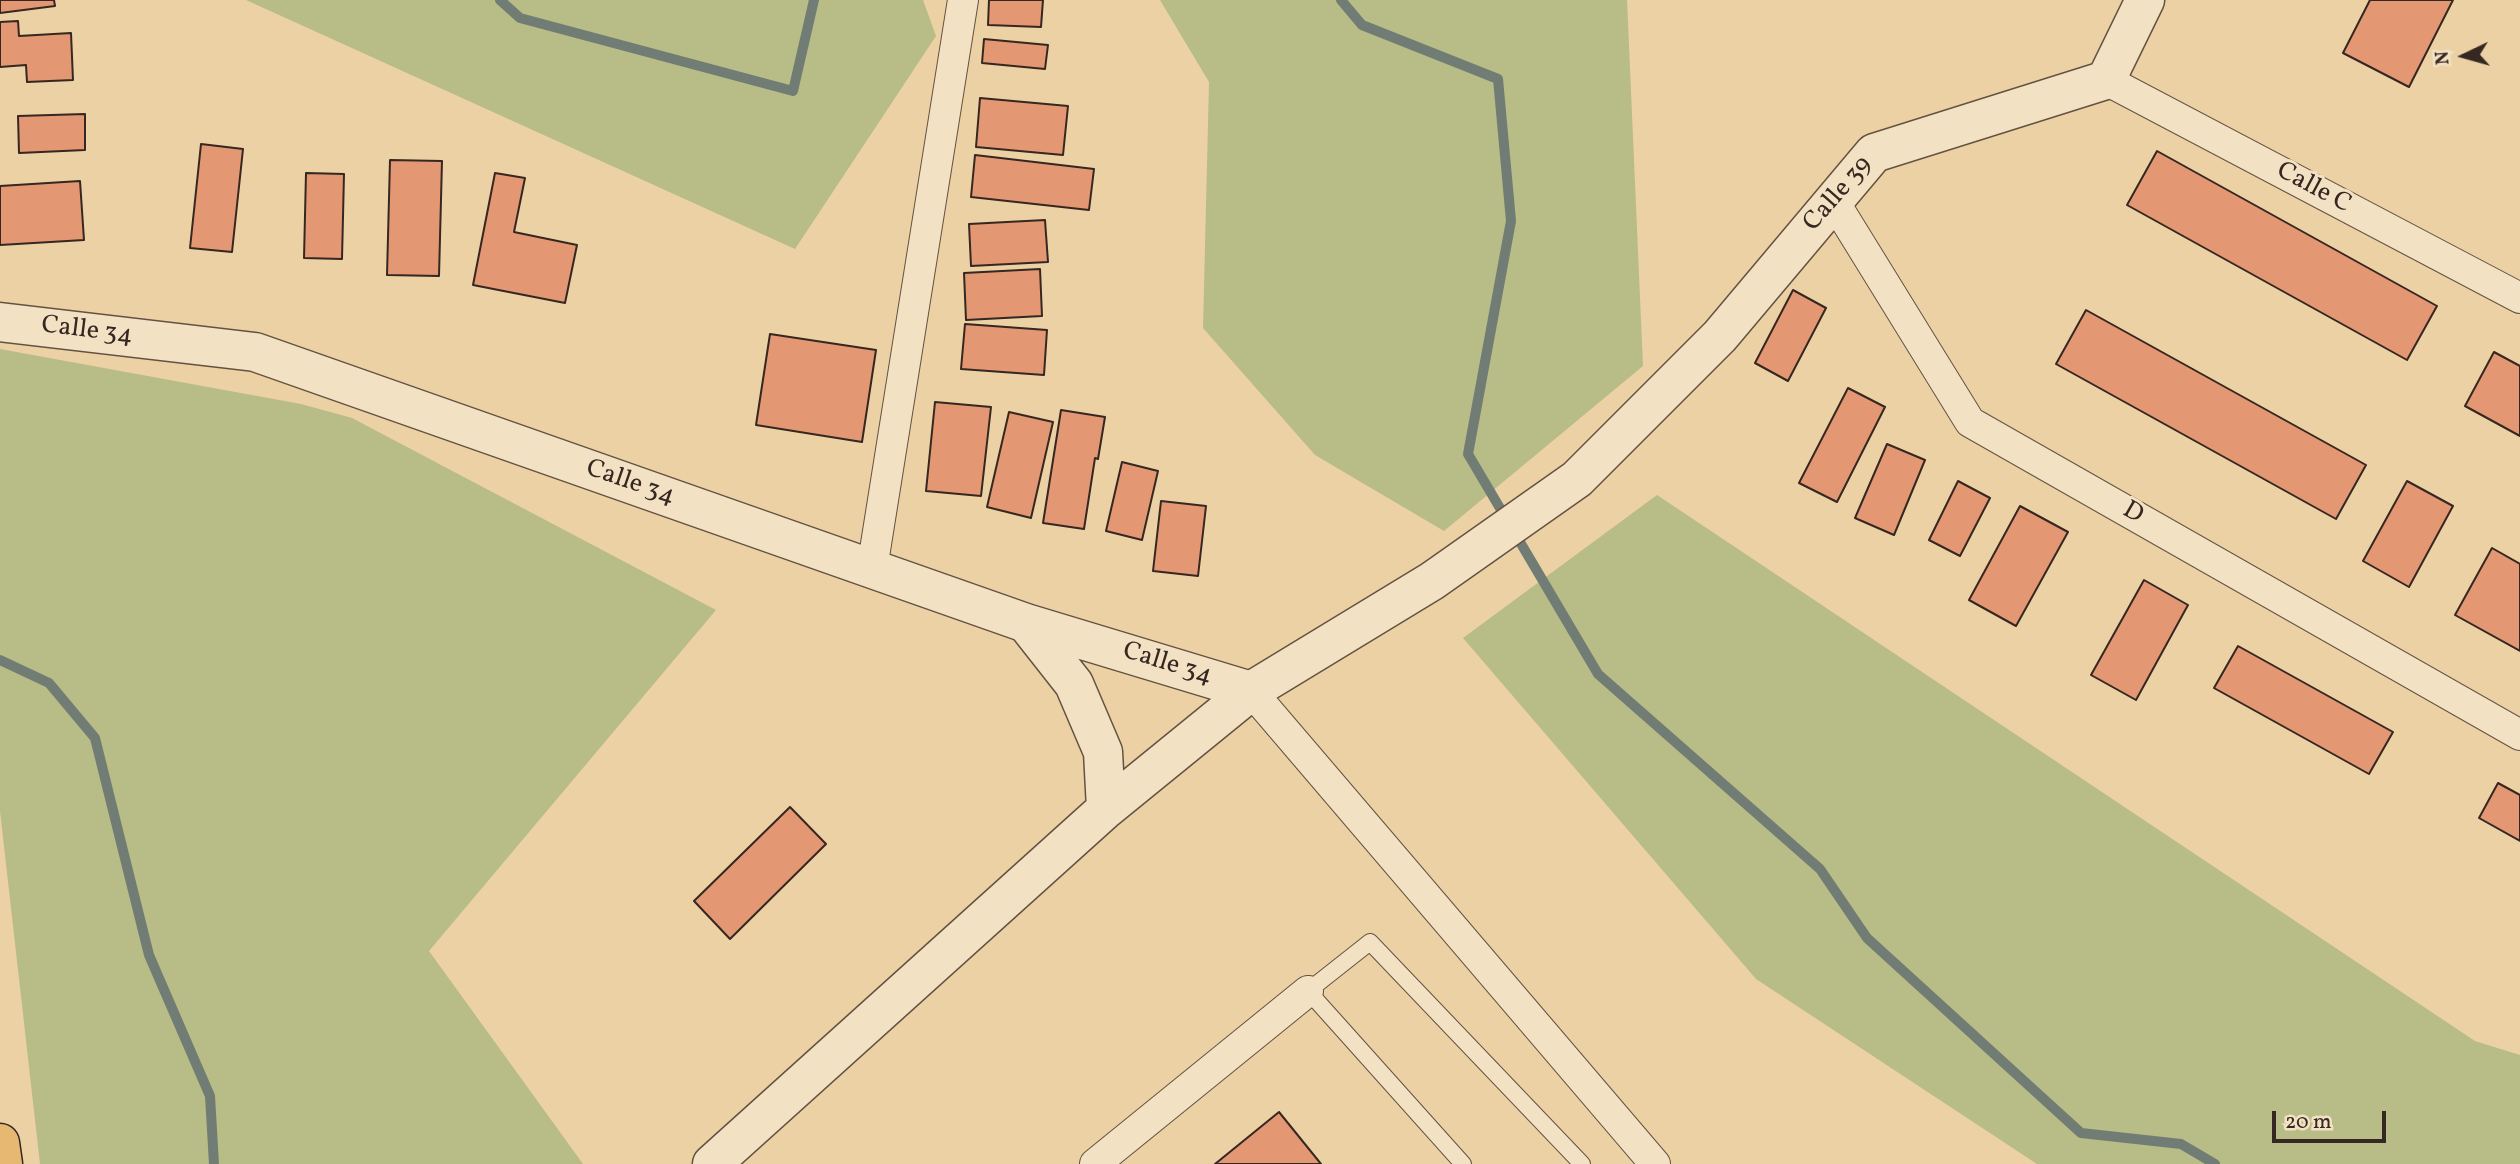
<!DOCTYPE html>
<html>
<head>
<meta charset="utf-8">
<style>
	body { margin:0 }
	#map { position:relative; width:2520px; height:1164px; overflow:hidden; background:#ecd1a4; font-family:Vollkorn,serif }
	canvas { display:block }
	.north { position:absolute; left:2429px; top:21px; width:70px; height:70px; -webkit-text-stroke:5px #f3e1c4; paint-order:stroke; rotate:265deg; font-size:19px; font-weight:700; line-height:28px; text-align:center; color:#352721 }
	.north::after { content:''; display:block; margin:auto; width:24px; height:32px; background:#352721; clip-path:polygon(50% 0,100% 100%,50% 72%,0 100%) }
	.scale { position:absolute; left:2272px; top:1111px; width:114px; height:32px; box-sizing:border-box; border:4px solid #352721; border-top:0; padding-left:9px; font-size:21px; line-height:24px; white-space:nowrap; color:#352721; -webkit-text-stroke:5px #f3e1c4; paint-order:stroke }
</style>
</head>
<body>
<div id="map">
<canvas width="2520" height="1164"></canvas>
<div class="north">N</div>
<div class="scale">20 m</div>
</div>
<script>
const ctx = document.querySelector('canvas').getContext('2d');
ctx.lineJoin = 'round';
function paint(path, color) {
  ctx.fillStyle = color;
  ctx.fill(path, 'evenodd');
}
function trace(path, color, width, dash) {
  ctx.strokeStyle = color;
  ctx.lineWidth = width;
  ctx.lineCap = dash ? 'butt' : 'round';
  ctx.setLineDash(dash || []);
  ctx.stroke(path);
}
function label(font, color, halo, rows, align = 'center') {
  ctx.font = font + ' Vollkorn,serif';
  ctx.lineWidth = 6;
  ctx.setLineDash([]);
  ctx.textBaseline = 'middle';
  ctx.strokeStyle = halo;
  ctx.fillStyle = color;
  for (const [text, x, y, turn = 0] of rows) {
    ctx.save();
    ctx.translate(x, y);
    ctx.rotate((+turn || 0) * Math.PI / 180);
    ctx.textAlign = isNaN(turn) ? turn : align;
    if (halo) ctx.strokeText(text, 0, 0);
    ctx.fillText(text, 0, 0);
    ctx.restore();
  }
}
paint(new Path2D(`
	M246 0H923L936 36 795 249Z
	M1160 0H1627L1643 366 1444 531 1315 455 1203 328 1209 82Z
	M0 349 301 404 352 418 716 610 429 951 583 1164H40L0 811Z
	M1657 495 2475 1041 2520 1055V1164H2037L1756 979 1463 638Z`), '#b8bc86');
trace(new Path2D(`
	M500 0 520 18 793 91 814 0
	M1341 0 1362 25 1498 79 1511 221 1468 454 1598 674 1820 869 1867 938 2081 1133 2181 1144 2215 1164
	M0 660 49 683 95 738 149 955 210 1096 214 1164`), '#717d74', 10);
const building = new Path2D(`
	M0 0H54L55 6 0 13Z
	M989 0H1043L1041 27 988 25Z
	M2370 0H2453L2409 87 2343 53Z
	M18 21 19 36 71 33 73 80 27 82 26 65 0 67V22Z
	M984 39 1048 45 1045 69 982 63Z
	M980 98 1068 106 1063 155 976 147Z
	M85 114V150L19 153 18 116Z
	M201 144 243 149 232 252 190 248Z
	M2157 151 2437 306 2407 360 2127 205Z
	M975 155 1094 169 1089 210 971 197Z
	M390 160 442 161 439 276 387 275Z
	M306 173 344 174 342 259 304 258Z
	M495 173 525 178 514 232 577 245 565 303 473 285Z
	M80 181 84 240 0 245V186Z
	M1045 220 1048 262 971 266 969 224Z
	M1040 269 1042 316 966 320 964 273Z
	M1793 290 1826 308 1788 381 1755 363Z
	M2086 310 2366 465 2336 519 2056 364Z
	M965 324 1047 330 1044 375 961 369Z
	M770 334 876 350 862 442 756 425Z
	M2494 352 2520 366V436L2465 406Z
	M1848 388 1885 407 1837 502 1799 483Z
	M935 402 991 407 981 496 926 491Z
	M1061 410 1105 417 1098 459 1095 458 1084 529 1043 523Z
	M1009 412 1053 422 1031 518 987 507Z
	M1887 444 1925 460 1894 535 1855 518Z
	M1122 462 1158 471 1142 540 1106 531Z
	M1958 481 1990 498 1960 556 1929 540Z
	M2407 481 2453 506 2409 587 2363 561Z
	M1161 501 1206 506 1198 576 1153 571Z
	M2020 506 2068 532 2016 626 1969 600Z
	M2492 548 2520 564V651L2455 615Z
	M2144 580 2188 605 2136 700 2091 675Z
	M2238 646 2393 732 2369 774 2214 688Z
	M2498 783 2520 795V841L2479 818Z
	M790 807 826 844 730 939 694 901Z
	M1279 1112 1321 1164H1215Z`);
paint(building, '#e39772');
trace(building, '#352721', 2);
const service = new Path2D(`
	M1463 1164 1308 991 1370 942 1582 1164`);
const minor = new Path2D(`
	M2106 80 2520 298
	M1833 200 1970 422 2520 735
	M872 569 963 0
	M1251 691 1655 1164
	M1095 1164 1308 991`);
const tertiary = new Path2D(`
	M0 322 255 352 1026 623 1251 691
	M1026 623 1074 684 1103 752 1106 809
	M712 1164 1106 809 1251 691 1432 581 1577 479 1720 336 1874 153 2106 80 2145 0`);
const trunk = new Path2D(`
	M0 1143 3 1164`);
trace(service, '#635242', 18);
trace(minor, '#635242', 32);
trace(tertiary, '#635242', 41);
trace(trunk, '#352721', 41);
trace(service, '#f3e1c4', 16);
trace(minor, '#f3e1c4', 30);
trace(tertiary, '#f3e1c4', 38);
trace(trunk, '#e6b872', 38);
label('26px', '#352721', '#f3e1c4', [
	["Calle C",2313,189,28],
	["Calle 39",1839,195,-49],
	["Calle 34",87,332,7],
	["Calle 34",630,484,19],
	["D",2132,514,30],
	["Calle 34",1167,665,17]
]);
</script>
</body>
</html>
